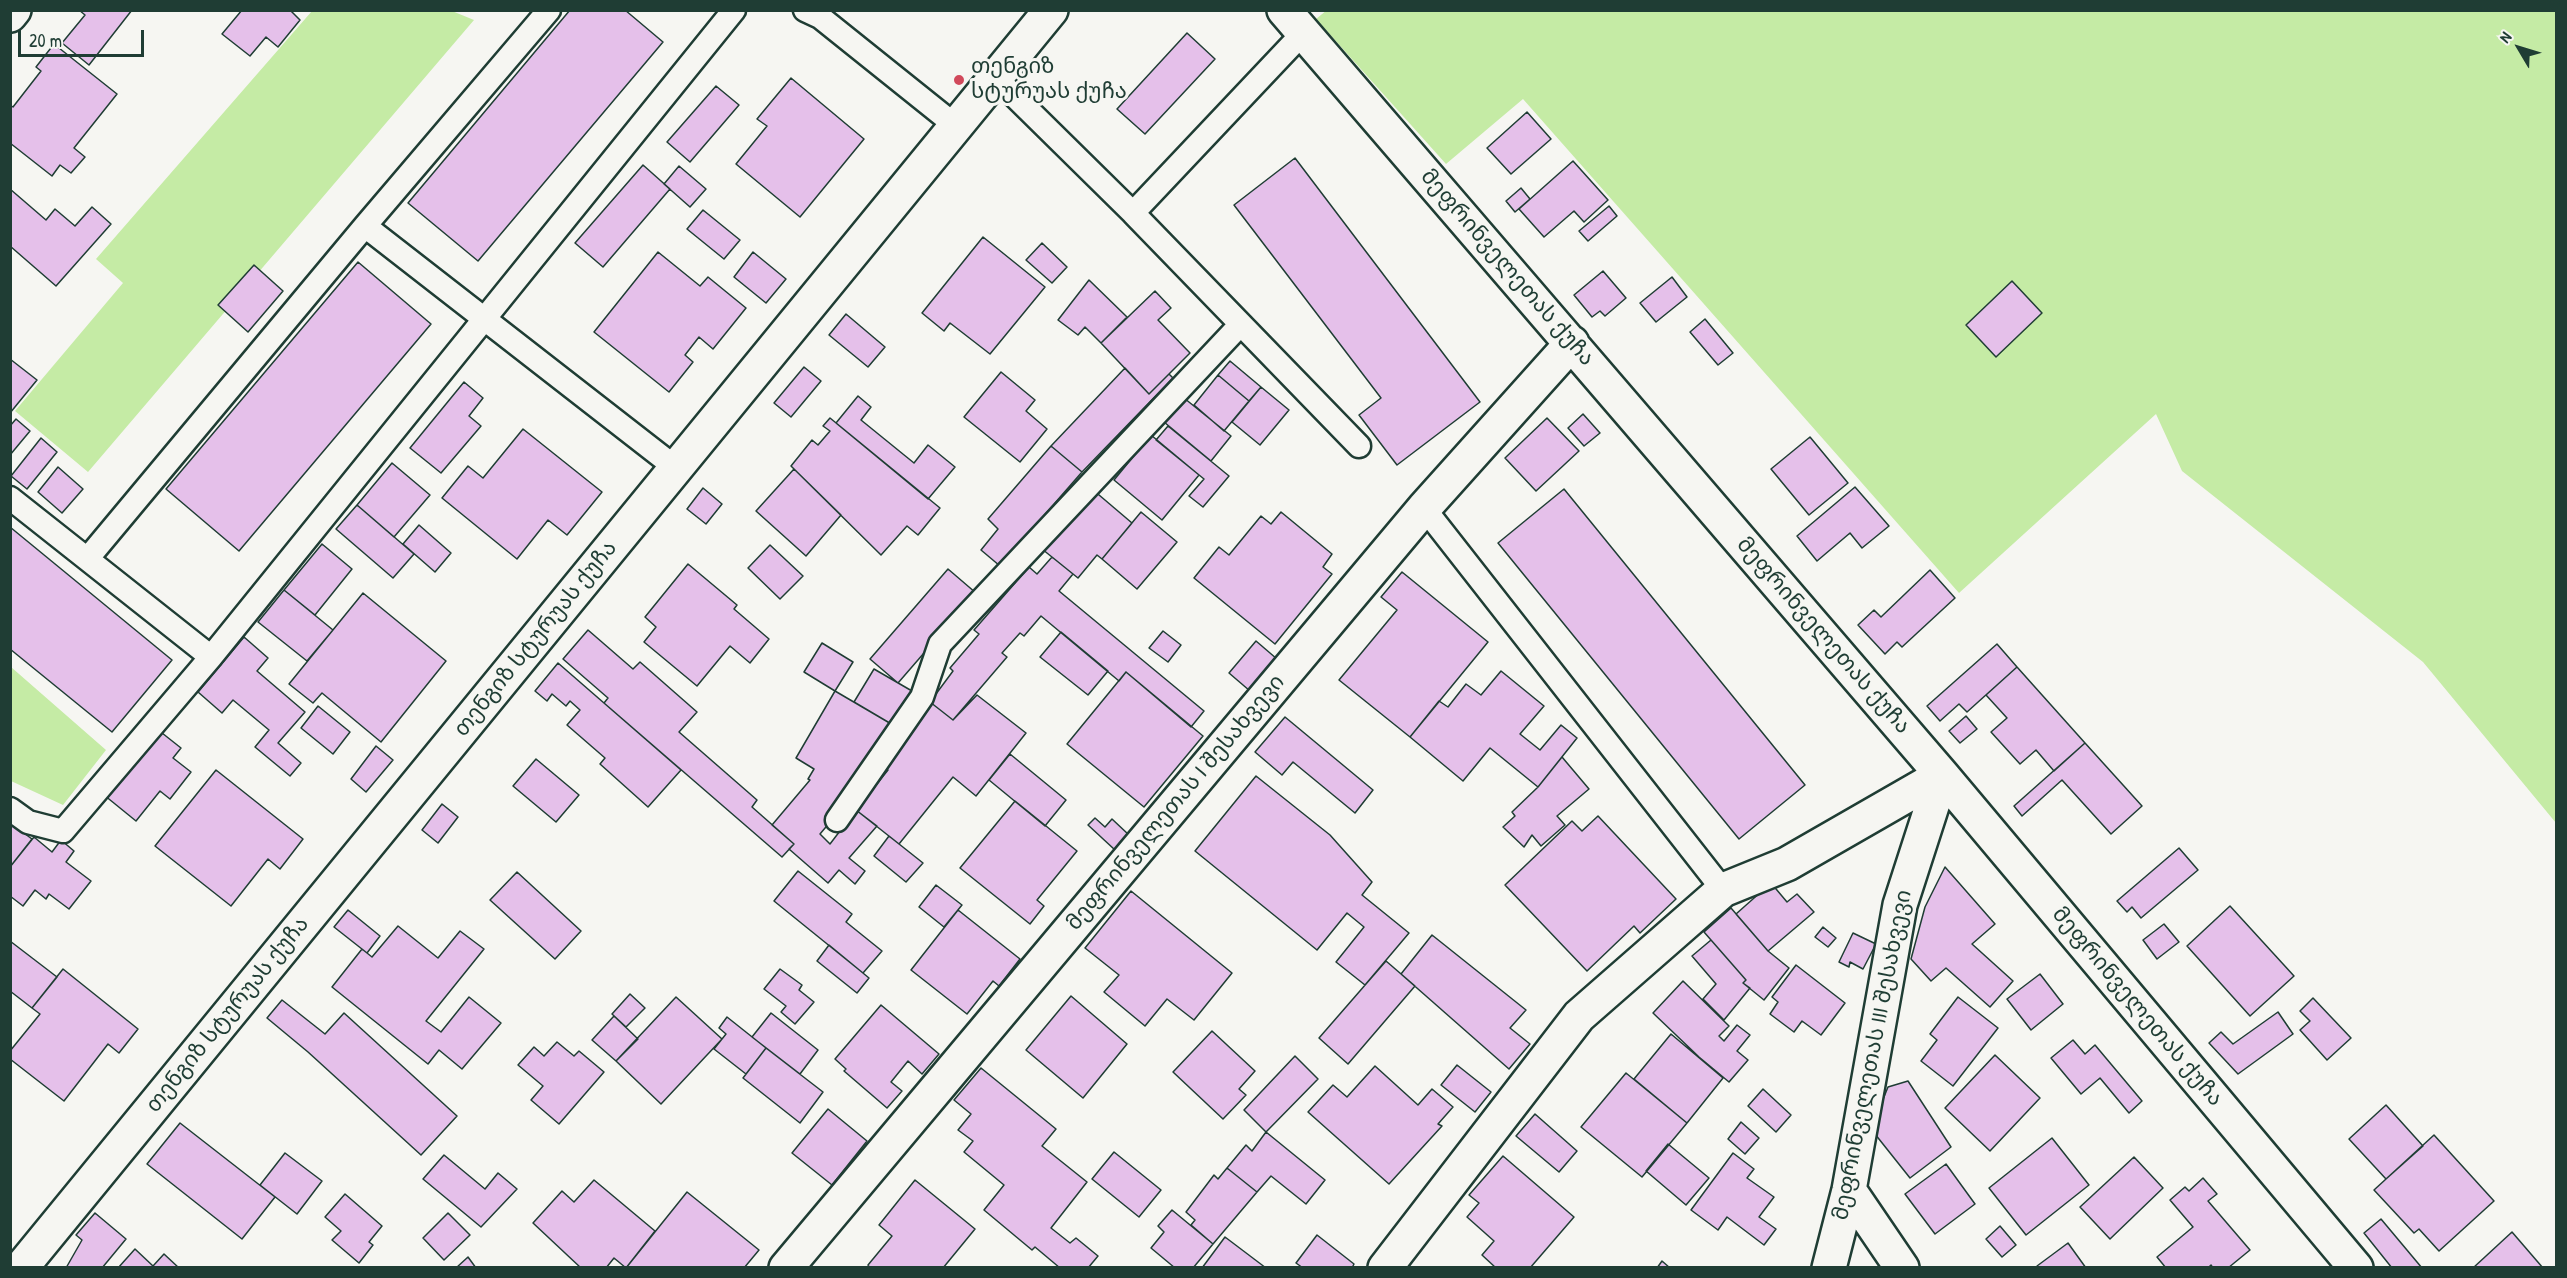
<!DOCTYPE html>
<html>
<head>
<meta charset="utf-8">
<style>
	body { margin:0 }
	#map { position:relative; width:2567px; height:1278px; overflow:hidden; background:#f6f6f2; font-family:"Patrick Hand",sans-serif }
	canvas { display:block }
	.frame { position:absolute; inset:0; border:12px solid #1f3d34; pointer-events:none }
	.north { position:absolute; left:2489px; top:18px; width:60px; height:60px; -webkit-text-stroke:4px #f6f6f2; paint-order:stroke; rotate:308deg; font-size:16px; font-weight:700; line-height:24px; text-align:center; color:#1f3d34 }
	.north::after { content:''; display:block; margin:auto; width:21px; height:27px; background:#1f3d34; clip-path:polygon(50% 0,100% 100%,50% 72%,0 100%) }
	.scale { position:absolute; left:18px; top:30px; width:126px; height:27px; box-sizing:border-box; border:3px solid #1f3d34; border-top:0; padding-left:8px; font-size:18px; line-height:21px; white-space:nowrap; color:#1f3d34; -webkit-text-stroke:4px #f6f6f2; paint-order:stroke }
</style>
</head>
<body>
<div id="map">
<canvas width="2567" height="1278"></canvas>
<div class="frame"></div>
<div class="north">N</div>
<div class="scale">20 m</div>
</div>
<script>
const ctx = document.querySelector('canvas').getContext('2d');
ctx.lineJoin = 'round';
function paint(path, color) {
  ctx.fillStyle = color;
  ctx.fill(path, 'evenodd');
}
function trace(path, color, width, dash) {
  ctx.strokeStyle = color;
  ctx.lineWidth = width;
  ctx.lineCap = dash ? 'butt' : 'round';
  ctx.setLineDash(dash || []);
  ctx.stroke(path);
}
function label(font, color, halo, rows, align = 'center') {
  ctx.font = font + ' "Patrick Hand","Noto Sans Georgian",sans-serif';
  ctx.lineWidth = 6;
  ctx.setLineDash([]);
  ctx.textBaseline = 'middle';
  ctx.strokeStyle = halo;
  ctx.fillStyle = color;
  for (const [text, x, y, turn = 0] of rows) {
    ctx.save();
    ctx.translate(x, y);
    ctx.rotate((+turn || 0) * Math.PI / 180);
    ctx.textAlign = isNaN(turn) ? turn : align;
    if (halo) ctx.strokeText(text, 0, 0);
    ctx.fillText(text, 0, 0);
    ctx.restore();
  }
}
paint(new Path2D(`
	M1327 10 2556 11V823L2423 662 2182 471 2156 414 1959 593 1523 99 1446 164 1316 19Z
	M312 11H452L474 20 88 472 15 411 123 283 96 259Z
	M11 667 106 750 63 805 11 781Z`), '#c5eba5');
const building = new Path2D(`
	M79 10H132L89 65 62 43 85 15Z
	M242 10H290L300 20 278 47 266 37 250 56 222 34Z
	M570 10H625L663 42 478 261 408 203Z
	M1187 33 1215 59 1145 134 1117 109Z
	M54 44 117 94 74 148 85 157 71 173 60 165 52 176 10 143V105L13 107 41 71 36 67Z
	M791 78 864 139 800 217 736 164 767 126 757 119Z
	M716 86 739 105 690 162 667 142Z
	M1527 112 1551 139 1511 174 1487 148Z
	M1295 158 1480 402 1397 465 1359 415 1381 398 1234 205Z
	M1573 161 1608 200 1584 222 1574 211 1544 237 1519 209Z
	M643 165 670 189 603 267 575 243Z
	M679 166 706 189 690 207 664 184Z
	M1521 188 1530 199 1515 212 1506 201Z
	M10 189 46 220 55 209 75 226 92 207 111 224 56 286 10 246Z
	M1609 206 1617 216 1588 241 1579 231Z
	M703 210 740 240 724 259 687 229Z
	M983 237 1045 287 990 354 950 323 944 331 922 313Z
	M1042 243 1067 267 1052 283 1026 260Z
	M658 252 700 286 708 277 746 308 713 349 699 337 685 355 693 362 669 392 594 332Z
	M753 252 786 279 766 303 734 277Z
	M358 262 431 324 239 551 166 489Z
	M254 265 283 291 248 332 218 305Z
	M1603 271 1626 298 1605 316 1600 311 1592 317 1574 295Z
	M1672 277 1687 297 1656 322 1640 303Z
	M1089 280 1127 317 1101 343 1085 327 1078 335 1058 320Z
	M2012 281 2042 313 1996 357 1966 325Z
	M1155 291 1171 308 1158 320 1190 353 1149 394 1101 343Z
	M846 314 885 347 868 367 829 335Z
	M1705 319 1733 353 1718 365 1690 332Z
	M10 359 37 380 10 413Z
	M1230 361 1261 387 1249 401 1218 375Z
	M804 367 821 381 791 417 774 403Z
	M1125 368 1149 394 1169 374 1173 378 1082 472 1051 446Z
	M1001 372 1035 400 1026 411 1047 429 1020 462 964 417Z
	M1218 375 1249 401 1224 431 1194 405Z
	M464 382 483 398 469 416 481 426 441 473 410 448Z
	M1261 387 1289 410 1260 445 1232 422Z
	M858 396 871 407 861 420 914 463 928 445 955 467 928 499 836 423Z
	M1184 398 1231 436 1211 461 1164 422Z
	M1583 414 1600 433 1584 446 1568 428Z
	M830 418 940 508 918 535 907 526 881 555 791 466 812 440 818 445 830 431 823 426Z
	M1547 418 1579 451 1536 491 1505 458Z
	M16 419 30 431 10 455V426Z
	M1168 426 1229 476 1203 507 1189 496 1204 479 1156 440Z
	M523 429 602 492 567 535 548 520 517 559 442 498 468 466 483 478Z
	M1151 435 1199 475 1162 520 1114 480Z
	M1810 437 1848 483 1809 515 1771 469Z
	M41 438 57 452 27 489 11 476Z
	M1051 446 1082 472 1000 566 981 550 998 529 988 519Z
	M392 463 430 495 394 537 357 505Z
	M58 467 83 489 62 513 38 492Z
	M794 469 841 515 806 556 756 511Z
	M1855 487 1889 526 1862 548 1850 533 1817 561 1797 536Z
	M703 488 722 504 706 524 687 509Z
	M1092 489 1132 523 1102 559 1097 555 1078 578 1042 549Z
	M1564 489 1805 785 1739 839 1498 543Z
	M357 505 414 554 393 578 336 529Z
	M1141 512 1177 542 1137 589 1102 559Z
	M1281 512 1332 554 1323 567 1332 574 1275 644 1194 578 1219 547 1229 555 1261 516 1271 524Z
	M419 525 451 553 435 572 403 544Z
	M10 527 172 660 112 732 10 649Z
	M322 544 352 569 315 615 284 590Z
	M770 545 803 576 780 599 748 568Z
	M1052 557 1073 574 1059 591 1204 711 1191 727 1126 672 1119 681 1041 616 1024 636 1020 633 1002 653 1007 657 953 720 930 702 953 671 950 668 979 634 974 630 1029 567 1037 574Z
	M688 564 737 605 734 609 769 639 750 663 730 646 697 686 644 642 656 627 645 617Z
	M948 569 976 593 898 683 870 659Z
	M1930 570 1955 598 1902 647 1897 642 1885 654 1858 625 1874 610 1881 617Z
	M1402 572 1488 642 1410 737 1339 680 1397 610 1381 597Z
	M284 590 333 630 307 661 258 622Z
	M363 593 446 661 381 742 322 693 313 703 289 684Z
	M588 630 633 669 640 662 697 712 679 732 757 800 752 807 794 844 782 857 604 703 608 698 563 659Z
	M1163 631 1181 645 1168 662 1149 648Z
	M1061 632 1108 671 1088 695 1040 657Z
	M244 637 268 658 257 671 305 712 278 743 301 763 290 776 255 747 269 730 233 700 222 713 198 692Z
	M1256 641 1277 659 1250 691 1229 673Z
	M822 643 853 662 835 691 804 672Z
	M1997 644 2017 667 1967 712 1959 704 1940 721 1927 706Z
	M558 663 681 770 648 807 600 764 605 758 567 725 580 710 570 701 566 706 552 694 547 701 535 691Z
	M2017 667 2085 743 2054 771 2036 750 2020 764 1991 732 2007 718 1986 695Z
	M874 669 912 691 893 725 854 702Z
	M1501 671 1544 706 1520 734 1540 750 1561 725 1577 738 1538 787 1490 748 1463 781 1410 737 1439 701 1448 707 1466 684 1481 695Z
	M1126 672 1203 736 1144 807 1067 744Z
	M835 691 893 725 847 802 820 834 830 844 856 810 877 826 849 858 865 871 855 884 839 870 828 883 789 849 794 844 772 825 810 780 808 779 814 769 796 758Z
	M977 695 1026 733 976 796 953 777 899 844 856 810 888 770 880 764 930 702 953 720Z
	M318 706 350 732 333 754 301 728Z
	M1966 716 1977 729 1960 743 1949 731Z
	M1285 717 1373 790 1355 813 1293 762 1282 775 1255 752Z
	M157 729 181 748 173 758 191 772 170 799 160 791 136 821 104 795Z
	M2085 743 2142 806 2111 834 2062 780 2022 816 2014 806Z
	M376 746 393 760 366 792 351 779Z
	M1010 754 1066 800 1045 826 989 780Z
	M1562 757 1589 789 1557 816 1565 825 1541 846 1532 835 1524 847 1503 827 1515 816 1512 812 1538 787Z
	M536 759 579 795 556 822 513 786Z
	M216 770 303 839 280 869 268 859 231 906 155 846Z
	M1256 776 1330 835 1372 882 1362 895 1409 933 1365 985 1336 962 1364 927 1347 913 1317 950 1195 851Z
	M1015 801 1077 851 1037 900 1044 906 1030 924 960 868Z
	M442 804 458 817 438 843 422 830Z
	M1598 816 1676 899 1640 933 1634 926 1587 971 1505 885 1572 821 1582 831Z
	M1095 818 1105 827 1112 819 1129 835 1115 850 1088 825Z
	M10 823 32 839 10 867Z
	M889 836 923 863 906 882 874 856Z
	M34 837 52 852 61 840 74 851 66 862 91 881 69 909 49 894 46 899 35 890 23 906 10 896V867Z
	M2179 848 2198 870 2141 918 2132 907 2127 912 2117 901Z
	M1945 867 1995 924 1972 944 2013 981 1990 1007 1946 968 1931 981 1911 959 1925 907Z
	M798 871 852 914 846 922 882 951 863 973 774 901Z
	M517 872 581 931 555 959 490 900Z
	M1771 883 1787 902 1797 894 1814 912 1768 951 1736 914Z
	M936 885 962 905 944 927 919 907Z
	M1131 891 1232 973 1194 1020 1167 999 1145 1026 1104 992 1119 975 1085 948Z
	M2230 906 2294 976 2250 1016 2187 946Z
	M1731 908 1768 951 1789 968 1764 1000 1743 983 1746 980 1704 932Z
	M348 910 380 936 367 953 334 927Z
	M958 910 1020 959 999 986 993 981 967 1014 911 970Z
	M2164 924 2179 942 2157 959 2143 940Z
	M398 926 438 958 460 931 484 949 426 1021 441 1032 469 997 501 1023 462 1069 439 1050 428 1064 332 987 362 949 372 957Z
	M1823 927 1836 938 1828 947 1815 937Z
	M1853 933 1876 944 1863 969 1850 962 1849 967 1839 962Z
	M1432 935 1526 1010 1510 1028 1530 1044 1509 1069 1401 974Z
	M1711 940 1746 980 1743 983 1750 988 1724 1020 1703 999 1716 984 1692 956Z
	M10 941 57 977 32 1008 10 991Z
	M829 945 869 978 857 993 817 961Z
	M1386 961 1415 986 1348 1064 1319 1038Z
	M1796 965 1845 1003 1821 1035 1802 1021 1794 1032 1770 1014 1778 1002 1772 997Z
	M63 969 138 1029 119 1053 108 1044 64 1101 10 1059V1051L40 1014 32 1008Z
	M780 969 802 985 799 990 814 1002 795 1024 781 1012 786 1006 764 989Z
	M2040 974 2063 1004 2031 1030 2007 999Z
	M1683 981 1729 1026 1719 1036 1724 1041 1737 1025 1750 1035 1737 1051 1748 1060 1729 1082 1699 1057 1653 1013Z
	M630 994 645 1008 626 1027 612 1014Z
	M1071 996 1127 1044 1083 1098 1026 1050Z
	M676 997 722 1039 661 1104 616 1061Z
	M1958 997 1998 1028 1953 1086 1921 1061 1937 1040 1930 1034Z
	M2313 998 2351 1038 2327 1060 2300 1030 2310 1021 2300 1011Z
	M282 1000 325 1034 344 1013 457 1116 421 1155 308 1052 267 1018Z
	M881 1005 939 1054 922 1074 908 1061 891 1082 902 1091 887 1108 844 1071 846 1069 835 1059Z
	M2278 1012 2293 1034 2238 1074 2209 1043 2221 1032 2233 1044Z
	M771 1013 818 1050 800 1074 752 1037Z
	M614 1016 638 1039 616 1061 592 1040Z
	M727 1017 766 1048 746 1074 714 1049 726 1034 719 1028Z
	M1212 1031 1255 1071 1239 1089 1246 1095 1223 1119 1173 1072Z
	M1671 1034 1723 1078 1687 1123 1634 1079Z
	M2073 1040 2085 1054 2095 1045 2142 1101 2129 1113 2100 1078 2081 1094 2051 1058Z
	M557 1042 574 1056 579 1051 604 1072 559 1124 531 1100 543 1086 518 1065 534 1047 544 1056Z
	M766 1048 823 1092 800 1123 743 1078Z
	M1995 1055 2040 1098 1990 1151 1945 1108Z
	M1295 1056 1318 1079 1266 1132 1244 1110Z
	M1457 1065 1491 1092 1475 1112 1441 1085Z
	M1375 1066 1418 1105 1432 1089 1453 1107 1438 1124 1442 1126 1389 1184 1308 1112 1333 1085 1347 1097Z
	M981 1068 1056 1129 1042 1146 1087 1182 1051 1228 1070 1243 1076 1238 1098 1256 1088 1268H1060L1035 1247 1032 1250 984 1210 1004 1185 964 1152 973 1141 958 1130 971 1114 954 1100Z
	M1626 1073 1687 1123 1642 1177 1581 1127Z
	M1908 1081 1951 1147 1910 1178 1871 1129 1888 1087Z
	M1763 1089 1791 1115 1776 1132 1748 1106Z
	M2386 1105 2423 1146 2386 1179 2349 1139Z
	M828 1109 867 1141 832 1185 792 1153Z
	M1535 1114 1577 1151 1559 1172 1516 1136Z
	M1741 1122 1759 1138 1745 1154 1728 1139Z
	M180 1123 275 1197 242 1239 147 1164Z
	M1266 1132 1325 1180 1306 1204 1271 1176 1257 1192 1227 1168 1246 1145 1252 1151Z
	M2434 1135 2494 1201 2439 1251 2419 1229 2414 1233 2374 1190Z
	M2052 1138 2089 1185 2026 1235 1989 1188Z
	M1668 1144 1709 1178 1686 1205 1646 1171Z
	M1114 1152 1161 1190 1139 1217 1092 1179Z
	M285 1153 322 1181 297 1214 260 1185Z
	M1733 1153 1754 1169 1747 1178 1774 1197 1759 1217 1776 1229 1764 1245 1727 1217 1718 1230 1691 1210Z
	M444 1155 485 1189 498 1173 517 1189 481 1227 423 1179Z
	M1503 1156 1574 1217 1530 1268H1496L1482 1255 1494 1241 1467 1217 1479 1203 1469 1195Z
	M2134 1157 2163 1188 2110 1239 2080 1207Z
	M1946 1164 1975 1204 1935 1234 1905 1194Z
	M1227 1168 1257 1192 1213 1244 1191 1225 1195 1220 1186 1212 1214 1175 1218 1179Z
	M2203 1178 2217 1194 2208 1201 2250 1250 2228 1268H2213L2211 1265 2208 1268H2166L2157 1257 2193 1227 2170 1200 2185 1187 2189 1191Z
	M594 1180 655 1231 626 1268 614 1258 606 1268H581L533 1223 562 1191 574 1202Z
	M915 1180 975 1229 943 1268H870L868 1265 892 1236 879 1225Z
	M687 1192 759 1250 744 1268H626Z
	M345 1194 382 1226 369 1242 373 1245 359 1263 332 1240 341 1231 325 1217Z
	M1172 1210 1213 1244 1193 1268H1175L1151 1248 1164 1232 1158 1226Z
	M95 1213 126 1239 102 1268H66L82 1240 76 1235Z
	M448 1213 470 1235 444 1260 423 1238Z
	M2381 1219 2422 1268H2392L2364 1233Z
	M2000 1226 2016 1245 2002 1257 1986 1239Z
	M2512 1232 2543 1268H2473Z
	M1317 1235 1354 1264 1352 1268H1303L1296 1263Z
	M1225 1237 1266 1268H1202Z
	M2068 1243 2086 1268H2038L2037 1266Z
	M135 1249 153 1266 164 1254 179 1268H118Z
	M468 1257 476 1268H456Z
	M1662 1261 1670 1268H1657Z`);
paint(building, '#e5c0ea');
trace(building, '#1f3d34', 1.5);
const lane = new Path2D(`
	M805 10 820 17 956 126
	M996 78 1133 213 1359 446
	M1133 213 1303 33
	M365 226 676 468
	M10 498 211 657
	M1424 508 1723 890
	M88 558 365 226 549 10
	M10 809 28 822 63 831 211 657 734 10
	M837 820 922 697 940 644 1240 325`);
const street = new Path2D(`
	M1284 10 1942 775 2356 1268
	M10 15 14 10
	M1849 1190 1902 1268
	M21 1268 1051 10
	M786 1268 1424 508 1572 343
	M1385 1268 1579 1016 1723 890 1787 864 1942 775
	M1829 1268 1849 1190 1900 905 1942 775`);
trace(lane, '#1f3d34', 27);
trace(street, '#1f3d34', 38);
trace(lane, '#f6f6f2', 22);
trace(street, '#f6f6f2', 33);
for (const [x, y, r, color] of [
	[959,80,6,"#d1495b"]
]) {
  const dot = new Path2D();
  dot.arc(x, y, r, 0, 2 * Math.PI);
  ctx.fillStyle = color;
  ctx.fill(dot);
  trace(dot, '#f6f6f2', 2);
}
label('22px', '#1f3d34', '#f6f6f2', [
	["თენგიზ",971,67],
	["სტურუას ქუჩა",971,92]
], 'left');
label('22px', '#1f3d34', '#f6f6f2', [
	["მეფრინველეთას ქუჩა",1507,268,49],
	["მეფრინველეთას ქუჩა",1823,636,49],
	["თენგიზ სტურუას ქუჩა",536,639,-51],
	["მეფრინველეთას I შესახვევი",1176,803,-50],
	["მეფრინველეთას ქუჩა",2137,1007,50],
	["თენგიზ სტურუას ქუჩა",228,1015,-51],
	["მეფრინველეთას III შესახვევი",1873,1055,-79]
]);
</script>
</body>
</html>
